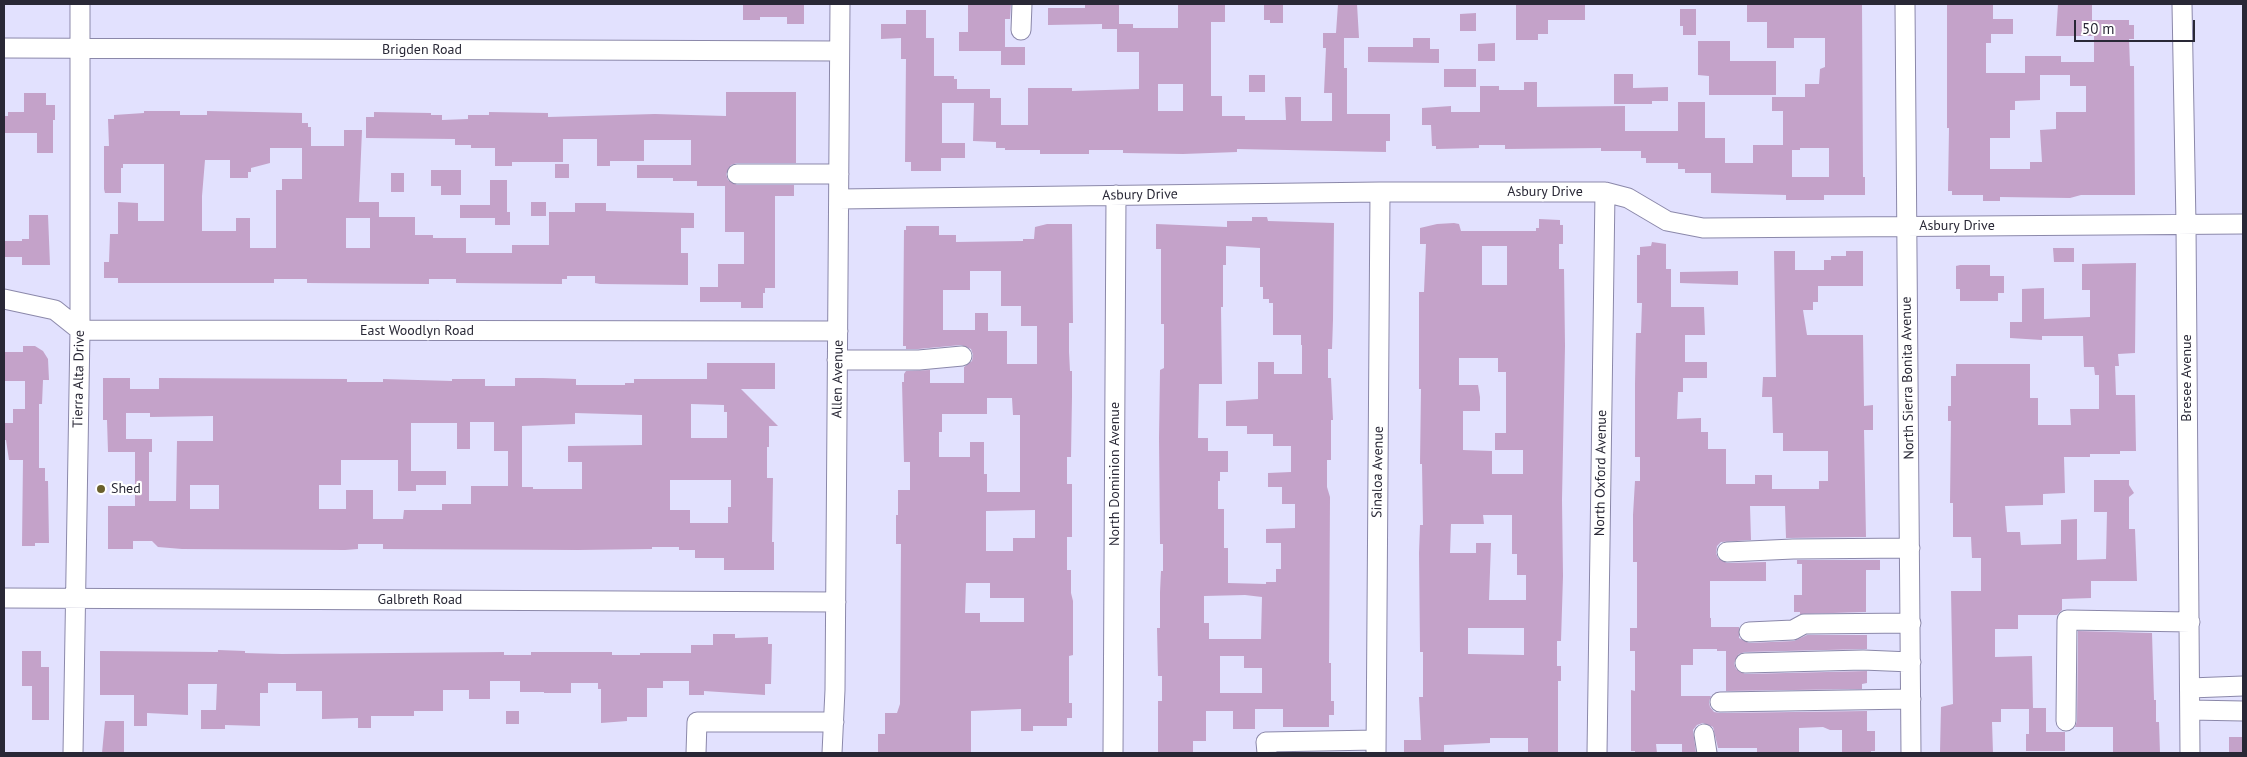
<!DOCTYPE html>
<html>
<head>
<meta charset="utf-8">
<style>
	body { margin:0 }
	#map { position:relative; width:2247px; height:757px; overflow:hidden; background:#e2e1fe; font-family:"PT Sans",sans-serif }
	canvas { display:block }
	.frame { position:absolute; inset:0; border:5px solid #292836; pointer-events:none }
	.scale { position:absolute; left:2074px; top:20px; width:121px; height:22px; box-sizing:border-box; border:2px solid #292836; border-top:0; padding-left:6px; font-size:15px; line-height:18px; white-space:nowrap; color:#292836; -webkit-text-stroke:4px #fff; paint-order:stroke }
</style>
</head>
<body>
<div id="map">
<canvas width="2247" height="757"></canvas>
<div class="frame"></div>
<div class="scale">50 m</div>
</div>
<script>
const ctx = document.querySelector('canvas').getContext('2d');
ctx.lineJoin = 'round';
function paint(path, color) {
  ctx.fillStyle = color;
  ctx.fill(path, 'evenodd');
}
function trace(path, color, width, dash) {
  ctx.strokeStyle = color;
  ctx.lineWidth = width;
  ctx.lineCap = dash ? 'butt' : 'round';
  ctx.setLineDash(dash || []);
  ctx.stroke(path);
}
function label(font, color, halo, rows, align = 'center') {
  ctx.font = font + ' "PT Sans",sans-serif';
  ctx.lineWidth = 4.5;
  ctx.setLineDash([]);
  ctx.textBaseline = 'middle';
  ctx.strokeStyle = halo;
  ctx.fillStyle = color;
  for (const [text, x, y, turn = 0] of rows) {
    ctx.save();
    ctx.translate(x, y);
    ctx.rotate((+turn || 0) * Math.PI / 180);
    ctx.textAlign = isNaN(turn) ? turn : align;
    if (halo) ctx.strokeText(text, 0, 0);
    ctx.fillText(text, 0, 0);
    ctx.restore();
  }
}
paint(new Path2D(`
	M743 4H804V24H787V17H760V20H743Z
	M968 4H1011L1010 19H1005V47H1025V65H1001V51H959V32H968Z
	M1085 4H1119V24H1133V28H1178V4H1225V22H1211V96H1222V116H1245V120H1286L1285 97H1301V121H1332V93H1324L1326 48H1323V33H1336L1338 4H1357L1359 38H1344V68H1347V114H1390V141H1386V152L1237 149V152L1183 154 1123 153V150H1089V154H1040V150H1005V148H996V142L973 141 974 103H942V143H965V158H941V171H911V162H905L906 59H901V38L881 39V24H906V10H926V38H934V76H954V79H957V89H990V98H1001V125H1028V88H1072V91L1139 89V52H1117V29H1102V24L1048 25V8H1085ZM1158 84H1183V111H1158Z
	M1268 4H1283V23H1270V20H1264V5Z
	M1516 4H1585V20H1548V34H1538V40H1516Z
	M1747 4H1862L1863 177H1865V195H1824V200H1786V195L1711 193V173H1685V169H1678V163H1646V158H1641V151H1601V148L1505 149V145H1479V148L1436 149V146H1432L1431 125H1422V108L1451 106V112H1480V86H1499V90H1524V82H1537V107L1625 106V131H1678V102H1705V138H1725V163H1753V145H1783V111H1772V97H1805V84H1819L1820 69 1825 67V38H1794V48H1767V22H1747ZM1800 148H1829V177H1792V150H1800Z
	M1947 4H1993V19H2013V34H1991V43H1986V73H2025V56H2061V62H2094V36H2056L2058 4H2092V20H2129V25H2134V39H2129L2130 66H2134L2135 195H2081L2070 198 2000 197V201H1983V195H1952V191H1948L1949 128H1947ZM2040 75H2070V86H2086V112H2056V129L2040 130 2042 162H2030V169H1990V138H2010V110H2015V101L2040 100Z
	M1680 9H1696V35H1683V26H1680Z
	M1476 13V31H1460V14Z
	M1413 38H1430V49H1439V63L1368 62V47H1413Z
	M1698 41H1730V61H1776V95H1709V76L1698 75Z
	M1495 43V61H1478V44Z
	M1444 69H1476V87H1444Z
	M1614 74H1633V88L1668 87V101H1652V104H1614Z
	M1249 75H1265V92H1249Z
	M726 92H796V163H737L731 165 726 174 728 180 737 185H794V196H775V288H765V293H763V308H741V302H700V287H718V264H744V232H725V186H697V181H673V178H637V165H691V140H644V161H610V166H597V139H563V162H512V166H495V148H471V145H455V139L366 138V117H374V112L431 113V115H442V120L468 119V115H489V112L548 113V117L655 114 726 116Z
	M24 93H46V105H55V120H53V153H37V133H4V116H8V112H24Z
	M144 111H180V115H207V111L302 113V123H308V127H311V146H344V130H362L359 202H379V217H415V235H433V238H466V253H512V245H549V212H575V203H606V211L694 213V228H681V253H688V285L600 284 595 283V276H567V279H562V284L456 283V279H429V284L307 283V279H274V283H118V278H104V262H109L110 234H118V202L138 203V221H164V164H123V168H121V193H105L104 189V146H109L108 119H114V115L144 113ZM270 148H302V179H282V190H276V248H250V218H236V231H202V196L205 160H230V178H248V172H251V168L270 163ZM346 218H370V248H346Z
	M555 164H569V178H555Z
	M431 170H461V195H441V186H431Z
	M391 173H404V192H391Z
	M490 180H507V212H510V225H495V218H460V205H490Z
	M531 202H546V216H531Z
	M29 215H48L50 265H22V257H4V241H22V239H29Z
	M1252 217H1267L1268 221 1334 223 1333 320 1332 349H1328V378H1331L1333 420H1331V460H1327V487L1330 497 1329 663H1331V701H1334V715H1329V727H1283V709H1255V729H1233V711H1206V741H1193V753H1158V701H1162V676H1158L1157 628H1160V592L1161 571H1163V544H1160L1159 438 1160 370 1164 368V324H1161V249H1156V224L1227 227V221H1252ZM1226 246 1260 248V287H1263V299H1269V303H1273V335H1301V345H1302V374H1274V362H1258V399L1226 401V426H1247V434H1273V446H1291V472L1268 473V487H1282V504H1295V528L1266 529V543H1281V569H1276V582H1266V584L1228 583V548H1224V509H1218V481H1220V472H1228V451H1208V438H1198L1199 384H1222L1221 307H1223V265H1226ZM1245 595 1262 597 1261 639H1209V623H1204V596ZM1220 656H1244V668H1262V693H1220Z
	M1539 219 1560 220V225H1563V244H1559V269H1564L1565 346 1562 500 1563 576 1561 641H1557V666H1561V681H1558V753H1528V738H1490V743L1444 745V753H1404V740H1421L1419 697H1423V652H1420L1419 553 1420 525H1423L1422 464H1420L1421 389H1419V292H1424L1426 244H1420V228L1437 224 1454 223 1459 224 1461 231H1536V228H1539ZM1482 246H1507V285H1482ZM1459 358H1498V372H1506V433H1495V450H1523V474H1492V451L1463 450V411H1480V397L1478 385H1459ZM1483 515H1512V554H1517V575H1526V600H1489L1491 543H1476V553H1450L1451 524H1484ZM1468 628H1524V655L1468 654Z
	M1047 224H1072L1073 323H1069V352L1070 371H1072V397L1071 457H1067V484H1072V537H1067V570H1071V593L1073 601V655L1069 656V703H1072V718H1067V726H1033V731H1021V709L971 711V753H878V734H885V713H897L900 704 901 544H896V515H898V490H910V462H904L902 382H904V374L906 371 930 370V383H964V367L972 361 973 355 971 349 961 345 918 349H906V346H903L904 230H906V226H939V235H956V242L1023 241V239H1034L1035 227ZM970 271H1001V306H1021V326H1037V364H1007V331H988V313H975V330H943V290H970ZM987 398H1012L1013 415H1020V492H987V474H984V442H970V457H939V432H942V414H987ZM1035 510V538H1013V551H986V511ZM966 583H990V598H1024V622H980V613H965Z
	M1652 242 1666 244V269H1671V307H1704L1705 335H1685V362H1707V378H1683V392H1678L1677 419 1701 418V432H1708V449H1726V484H1755V475H1772V489H1819V481H1828V451H1783V433H1773L1772 397H1762L1763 377H1776L1774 251H1795V270H1824V260H1831V256H1846V251H1863V286H1818V302H1813V310H1803L1807 335H1863L1864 406 1873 405V430H1864L1866 537 1786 538 1785 506H1750L1751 540 1721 542 1717 546 1716 553 1718 558 1727 563 1766 562V581H1710V618H1711V627H1739V638L1749 643 1794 641 1807 635H1867V649L1745 652 1739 654 1734 663 1736 669 1745 674 1867 671V683L1862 684V689L1726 691V651H1717V649H1693V665H1681V696H1711L1709 702 1710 707 1714 712 1720 713 1867 711V731H1875V751H1871V753H1842V730H1830L1823 727 1799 728V753H1757V748H1718L1713 727 1703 723 1697 725 1693 730 1696 753H1682V744H1656L1657 753H1635V751H1631V690L1635 691V651H1630V628H1637V562H1633V515L1635 481H1640V457H1635V384L1636 333H1641L1642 303H1637V255H1640V247L1651 246Z
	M2053 248H2074V262H2054Z
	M2136 263 2135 353 2118 354 2119 366H2115L2116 395H2135L2136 451H2120V454H2090V457H2064L2065 493 2043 494V505L2005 506 2007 532H2020L2021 545 2061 544V520L2077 519V560L2106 559 2107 512H2094V480H2129V485L2134 493 2129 497V529H2135L2137 581H2091V598L2062 599V610L2057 615H2018V629H1995V657L2032 656 2033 708H2046V732H2065V751H2026V734H2029V709H2001V722H1992L1993 753 1940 752 1941 707 1953 704 1951 591H1981V558H1972L1971 537H1953V503H1950L1951 421H1948V406H1951V376H1956V364H2030V398H2038V425H2071L2070 409H2099V375H2095L2094 367H2084L2083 336H2042V340L2010 338V322H2022V289L2044 288V319L2090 317V290H2082V264Z
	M1960 265H1990V276H2004V293H1998V301H1960V289H1956V266Z
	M1738 271V285L1680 283V272Z
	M23 346H35L43 351 48 359 49 380H43L42 404H39V468H45V481H48L49 543H35V546H22L23 460H9L6 440H4V423H13V409H25V381H4V352H23Z
	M707 363H775V389H741L778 426H769V447H767V478H773L772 542H774V570H724V558H695V550H679V547H652V549L578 550 383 549V544H358V549L345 550 182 549 158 547 152 541H133V549H108V506H135V452H108L107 420H103V378H130V389H159V378L347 379V382H383V379L452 381V379H485V386H515V378H543L576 379V385H625V383H634V379H707ZM691 404 724 405V412H727V438H691ZM126 413H150V417L213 416V441H177L176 501H149V452H152V439H126ZM575 413 642 415V445L568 446V462H582V489H533V487H522V426L575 424ZM470 422H494V451H508V486H471V504H442V510H404L403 519H373V490H346V509H319V485H341V460H398V491H416V485H446V471H411V423H457V449H470ZM670 480H731V507H728V523H690V510H670ZM190 485H219V509H190Z
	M1797 560H1880V570H1866V612L1800 614V612H1794V595H1802V564H1797Z
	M2078 631 2152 633 2154 700H2156V722H2159L2160 753H2113V727H2075L2077 721Z
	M713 634H735V638L768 637V644H772L771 684H765V695L704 691V695H689V681H663V688H647V717H627V721L601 723V689H598V683H571V693H544V692H520V681H490V699H469V690H443V711H414V716H371V728H358V718L322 719V691H296V683H268V693H260V726L225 725V729H201V710H216L217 684H188V715L147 713V726H134V695H100V651L218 652V650L245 651V653L282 654 504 652V655H531V652H612V655H640V653H691V645H713Z
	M22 651H41V667H49V720H32V686H22Z
	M506 711H519V724H506Z
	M105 721H124V753H102Z
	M2229 737H2243V753H2229Z`), '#c4a2c9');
const minor = new Path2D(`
	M1905 4 1911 753
	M2182 4 2186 225 2190 753
	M1021 30 1022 4
	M4 48 839 51
	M737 174H839
	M839 199 1380 192H1605L1628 198 1667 221 1703 228 2243 224
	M4 299 55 310 80 330 838 331
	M837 360H919L962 356
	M1727 552 1793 549 1910 548
	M4 598 836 602
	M1749 632 1793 630 1804 624 1911 623
	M1745 663 1863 660 1911 662
	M2190 688 2243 686
	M1720 702 1911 699
	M2190 710 2243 711
	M2066 721 2067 620 2190 622
	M1704 734 1707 753
	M73 753 80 330V4
	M696 753 697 722H834
	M832 753 835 690 840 4
	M1113 753 1116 195
	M1267 753 1266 742 1376 740
	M1376 753 1380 192
	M1597 753 1605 192`);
trace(minor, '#8b88aa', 21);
trace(minor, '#fff', 19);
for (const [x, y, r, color] of [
	[101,489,5,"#6a602c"]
]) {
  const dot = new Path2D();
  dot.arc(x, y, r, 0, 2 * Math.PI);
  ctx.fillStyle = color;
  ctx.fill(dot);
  trace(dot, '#fff', 2);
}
label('14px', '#292836', '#fff', [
	["Brigden Road",422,50],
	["Asbury Drive",1545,192],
	["Asbury Drive",1140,195,-1],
	["Asbury Drive",1957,226],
	["East Woodlyn Road",417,331],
	["North Sierra Bonita Avenue",1908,378,-91],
	["Bresee Avenue",2187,378,-90],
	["Tierra Alta Drive",79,379,-89],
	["Allen Avenue",838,379,-89],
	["Sinaloa Avenue",1378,472,-89],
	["North Oxford Avenue",1601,473,-89],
	["North Dominion Avenue",1115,474,-90],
	["Galbreth Road",420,600]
]);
label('14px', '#292836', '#fff', [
	["Shed",111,489]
], 'left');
</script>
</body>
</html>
